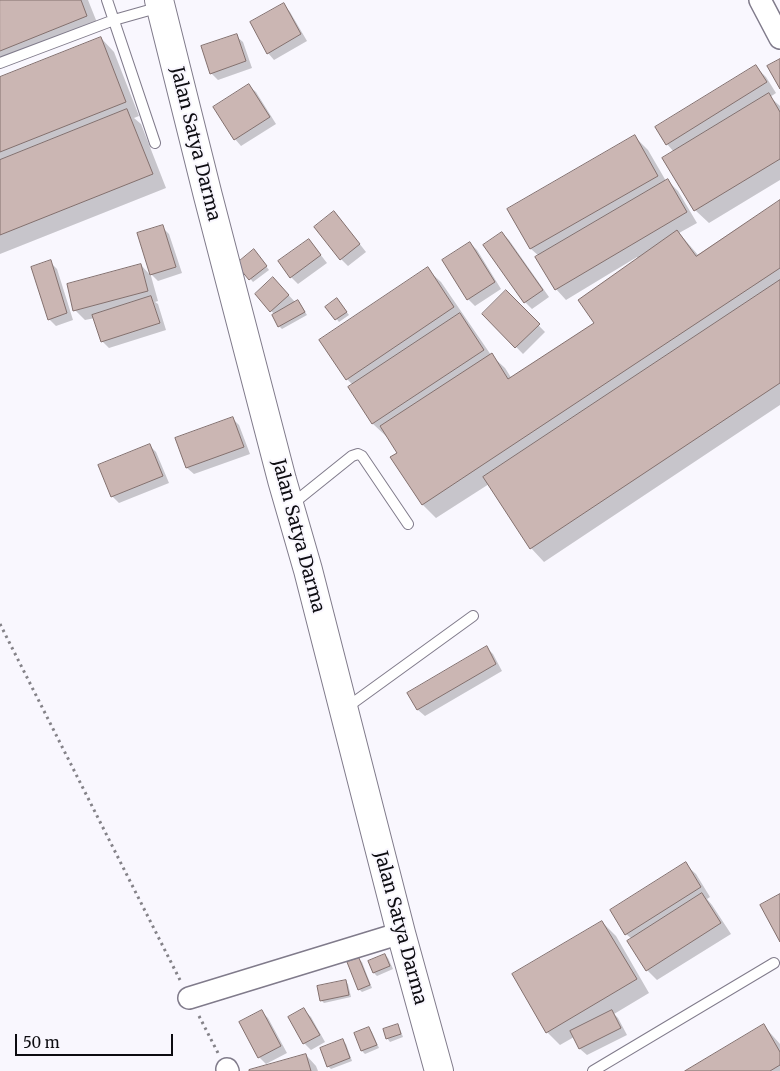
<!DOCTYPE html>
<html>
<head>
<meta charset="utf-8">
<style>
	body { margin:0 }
	#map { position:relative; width:780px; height:1071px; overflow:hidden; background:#f9f7fe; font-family:Merriweather,serif }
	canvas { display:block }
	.scale { position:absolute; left:15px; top:1034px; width:158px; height:22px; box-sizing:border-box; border:2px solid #0d0c11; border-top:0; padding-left:6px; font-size:15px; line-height:18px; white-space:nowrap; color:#0d0c11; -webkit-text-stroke:4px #f9f7fe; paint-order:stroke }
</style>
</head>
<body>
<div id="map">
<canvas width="780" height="1071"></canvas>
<div class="scale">50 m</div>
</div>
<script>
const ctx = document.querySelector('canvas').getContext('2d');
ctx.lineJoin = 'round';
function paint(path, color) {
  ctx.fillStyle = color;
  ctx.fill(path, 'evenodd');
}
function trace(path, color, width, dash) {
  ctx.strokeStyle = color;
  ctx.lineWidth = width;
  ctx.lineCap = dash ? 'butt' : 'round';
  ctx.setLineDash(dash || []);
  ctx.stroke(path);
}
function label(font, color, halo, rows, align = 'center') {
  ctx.font = font + ' Merriweather,serif';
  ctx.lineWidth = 4;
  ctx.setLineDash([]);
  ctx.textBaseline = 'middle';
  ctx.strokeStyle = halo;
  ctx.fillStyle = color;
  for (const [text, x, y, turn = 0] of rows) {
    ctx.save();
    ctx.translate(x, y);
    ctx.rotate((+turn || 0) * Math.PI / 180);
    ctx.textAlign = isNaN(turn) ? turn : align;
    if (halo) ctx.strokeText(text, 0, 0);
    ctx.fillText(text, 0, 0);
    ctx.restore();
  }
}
paint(new Path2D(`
	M0 0H88L100 30 0 69Z
	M284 5 290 12 307 41 274 60 268 53Z
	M236 36 243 42 252 68 218 80 211 73Z
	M101 38 114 52 139 116 134 118 141 124 166 188 0 254V79Z
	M756 67 766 77 776 93 770 97 780 106V180L709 223 695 210 674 152 667 144Z
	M249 86 256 92 276 124 241 146 235 139Z
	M635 137 648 150 666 181 667 180 678 191 697 223 679 233 698 255 780 201V405L544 562 531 548 489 484 436 518 423 505 392 458 399 453 388 436 387 437 373 424 350 387 353 385 347 379 427 269 441 282 491 355 505 368 512 379 595 324 638 259 637 257 566 300 556 289 539 256 531 249 509 209Z
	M340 219 366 252 348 266 341 259Z
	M162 227 169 234 182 273 158 281 151 274Z
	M502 233 509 240 549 297 532 309 525 302 485 245Z
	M309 240 327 263 298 284 291 277Z
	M470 243 477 250 501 289 475 306 468 299 444 260Z
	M257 254 269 270 253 282 238 264Z
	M50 262 57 269 73 320 56 326 49 319Z
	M141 265 151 276 158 301 155 302 158 304 166 330 109 348 102 341 95 318 85 320 75 310Z
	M280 286 296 303 298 302 301 305 307 315 282 329 279 326 275 315 256 295Z
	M506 292 545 332 523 354 484 314Z
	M340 303 349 315 339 322 327 307Z
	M232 418 239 425 250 454 194 474 187 468Z
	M150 446 156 452 169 483 119 503 112 496Z
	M487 648 493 654 502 671 425 716 418 710 408 693Z
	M685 864 696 874 710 897 707 899 712 905 731 934 657 980 647 970 632 939 626 934Z
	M602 922 616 936 649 993 614 1014 618 1018 627 1035 587 1055 580 1049 574 1037 560 1045 547 1032Z
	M385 955 388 958 393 969 377 976 374 973 369 961Z
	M358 959 362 962 372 988 362 992 359 989Z
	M345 981 348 984 351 997 324 1003 321 1000Z
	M304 1010 311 1017 325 1042 311 1050 304 1043Z
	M261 1011 268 1018 287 1053 266 1064 259 1057Z
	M397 1026 400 1029 403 1037 390 1042 387 1038Z
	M764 1026 780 1044V1071H687Z
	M369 1028 372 1032 379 1048 365 1054 362 1051 355 1034Z
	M343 1041 346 1044 352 1061 331 1069 328 1066Z
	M306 1055 316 1066 318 1071H250Z`), '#0003');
const building = new Path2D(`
	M0 0H81L87 16 0 51Z
	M284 3 301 34 267 54 250 22Z
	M237 34 246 61 210 74 201 46Z
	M101 37 126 102 0 152V77Z
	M780 59V89L767 66Z
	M756 65 767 82 666 145 655 127Z
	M249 84 270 117 234 140 213 107Z
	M769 93 780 112V159L694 211 662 158Z
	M127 109 153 174 0 235V160Z
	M635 135 658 176 530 249 507 209Z
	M668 179 687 212 555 290 535 257Z
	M780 200V268L422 505 390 457 397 453 380 426 492 353 508 379 594 323 578 300 677 230 696 256Z
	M334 211 360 244 340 260 314 227Z
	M163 225 176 267 150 275 137 233Z
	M502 232 543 290 524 303 483 245Z
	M309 239 321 255 290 278 278 261Z
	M470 242 495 282 467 300 442 260Z
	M254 249 267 266 249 280 236 264Z
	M51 260 67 313 48 320 31 267Z
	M141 264 148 291 73 311 67 284Z
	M428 267 454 307 346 380 319 340Z
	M273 277 289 295 270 312 255 294Z
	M780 280V383L530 549 483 477Z
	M506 290 540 324 515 348 482 314Z
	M151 296 160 323 101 342 92 315Z
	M337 298 347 312 335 320 325 307Z
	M298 300 305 312 278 327 272 315Z
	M460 313 484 350 372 424 348 387Z
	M233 417 244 447 186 468 175 438Z
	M150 444 163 476 111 497 98 465Z
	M487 646 496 664 417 710 407 693Z
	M686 862 701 887 625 935 610 910Z
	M702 893 721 923 646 971 627 941Z
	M780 894V942L760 905Z
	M602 921 637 979 546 1033 512 974Z
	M385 954 390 966 373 973 368 961Z
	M359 958 370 985 358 990 347 962Z
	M346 980 349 995 320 1001 317 986Z
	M304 1008 320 1035 303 1044 288 1017Z
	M262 1010 281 1046 258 1058 239 1022Z
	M612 1010 621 1028 579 1049 570 1031Z
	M398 1024 401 1034 386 1039 383 1029Z
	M764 1024 780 1052V1065L770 1071H685Z
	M369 1027 377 1045 361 1051 354 1033Z
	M343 1039 350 1058 327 1067 320 1048Z
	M306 1054 311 1071H249V1070Z`);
paint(building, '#cbb6b3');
trace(building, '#83706e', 1);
const lane = new Path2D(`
	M107 0 155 143
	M0 63 114 20 160 7
	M291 505 352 456 358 454 362 456 408 524
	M346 708 473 616
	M593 1071 774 963`);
const street = new Path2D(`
	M760 0 780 38
	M189 998 401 933
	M227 1069 228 1071`);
const secondary = new Path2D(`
	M159 0 208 196 282 480 308 570 401 933 439 1071`);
trace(lane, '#807b8b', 12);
trace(street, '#807b8b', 24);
trace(secondary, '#807b8b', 30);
trace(new Path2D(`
	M0 624 180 980
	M199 1016 218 1053`), '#848288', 3, [2.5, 4]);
trace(lane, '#fff', 10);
trace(street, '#fff', 21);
trace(secondary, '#fff', 28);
label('18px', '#0d0c11', '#f9f7fe', [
	["Jalan Satya Darma",195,144,76],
	["Jalan Satya Darma",298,536,75],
	["Jalan Satya Darma",400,928,75]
]);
</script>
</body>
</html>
